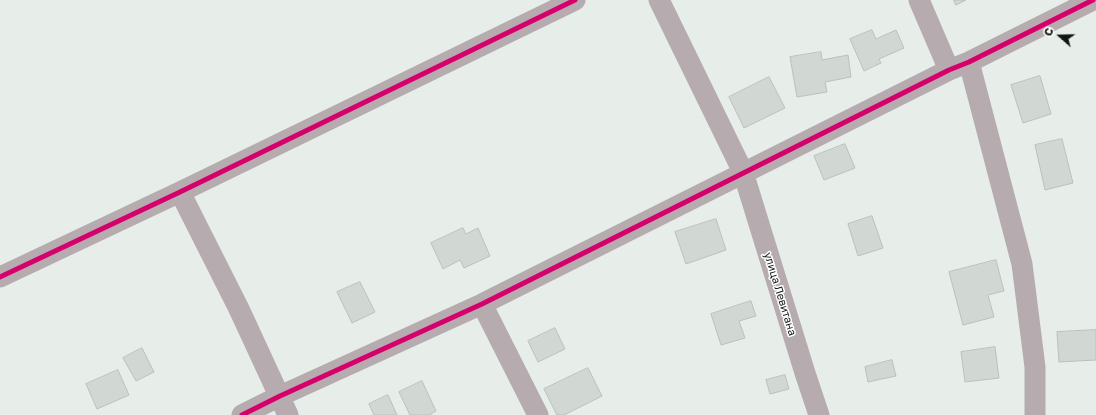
<!DOCTYPE html>
<html>
<head>
<meta charset="utf-8">
<style>
	body { margin:0 }
	#map { position:relative; width:1096px; height:415px; overflow:hidden; background:#e7eeea; font-family:"Golos Text",sans-serif }
	canvas { display:block }
	.north { position:absolute; left:1040px; top:16px; width:40px; height:40px; -webkit-text-stroke:3px #fff; paint-order:stroke; rotate:290deg; font-size:11px; font-weight:700; line-height:16px; text-align:center; color:#111513 }
	.north::after { content:''; display:block; margin:auto; width:14px; height:18px; background:#111513; clip-path:polygon(50% 0,100% 100%,50% 72%,0 100%) }
</style>
</head>
<body>
<div id="map">
<canvas width="1096" height="415"></canvas>
<div class="north">С</div>
</div>
<script>
const ctx = document.querySelector('canvas').getContext('2d');
ctx.lineJoin = 'round';
function paint(path, color) {
  ctx.fillStyle = color;
  ctx.fill(path, 'evenodd');
}
function trace(path, color, width, dash) {
  ctx.strokeStyle = color;
  ctx.lineWidth = width;
  ctx.lineCap = dash ? 'butt' : 'round';
  ctx.setLineDash(dash || []);
  ctx.stroke(path);
}
function label(font, color, halo, rows, align = 'center') {
  ctx.font = font + ' "Golos Text",sans-serif';
  ctx.lineWidth = 3;
  ctx.setLineDash([]);
  ctx.textBaseline = 'middle';
  ctx.strokeStyle = halo;
  ctx.fillStyle = color;
  for (const [text, x, y, turn = 0] of rows) {
    ctx.save();
    ctx.translate(x, y);
    ctx.rotate((+turn || 0) * Math.PI / 180);
    ctx.textAlign = isNaN(turn) ? turn : align;
    if (halo) ctx.strokeText(text, 0, 0);
    ctx.fillText(text, 0, 0);
    ctx.restore();
  }
}
const building = new Path2D(`
	M954 0H966L956 5Z
	M872 30 876 39 896 30 904 48 879 59 881 63 864 71 850 39Z
	M821 52 822 60 848 55 851 77 825 82 827 92 797 97 790 57Z
	M1040 76 1051 114 1023 123 1011 85Z
	M769 77 785 108 744 128 729 97Z
	M1062 139 1073 183 1045 190 1035 145Z
	M845 144 855 168 824 180 814 156Z
	M872 216 883 248 858 256 848 224Z
	M716 219 726 250 686 264 675 232Z
	M463 228 466 234 478 228 490 256 464 268 460 260 443 269 431 243Z
	M996 260 1004 291 988 295 994 317 963 325 949 272Z
	M360 282 375 312 352 323 337 292Z
	M751 301 756 316 739 321 745 338 721 345 711 314Z
	M555 328 565 349 538 362 528 341Z
	M1096 330V360L1059 362 1057 332Z
	M995 347 999 378 965 382 961 352Z
	M142 348 154 372 136 381 123 358Z
	M892 360 896 376 868 382 865 367Z
	M588 368 602 396 564 415H557L544 389Z
	M118 370 129 395 97 409 86 384Z
	M785 375 789 389 770 394 766 380Z
	M422 381 436 411 429 415H410L399 392Z
	M388 395 397 415H374L369 404Z`);
paint(building, '#d1d7d3');
trace(building, '#bbc0bd', 1);
trace(new Path2D(`
	M659 0 743 172 805 373 819 415
	M919 0 949 70
	M969 62 1022 264 1035 367V415
	M180 192 239 309 288 415
	M0 277 180 192 575 0
	M482 304 538 415
	M242 415 280 396 482 304 949 70 969 62 1093 0`), '#b6abaf', 21);
trace(new Path2D(`
	M0 277 180 192 575 0
	M242 415 280 396 482 304 949 70 969 62 1093 0`), '#d6006c', 5);
label('11px', '#111513', '#fff', [
	["улица Левитана",780,294,73]
]);
</script>
</body>
</html>
